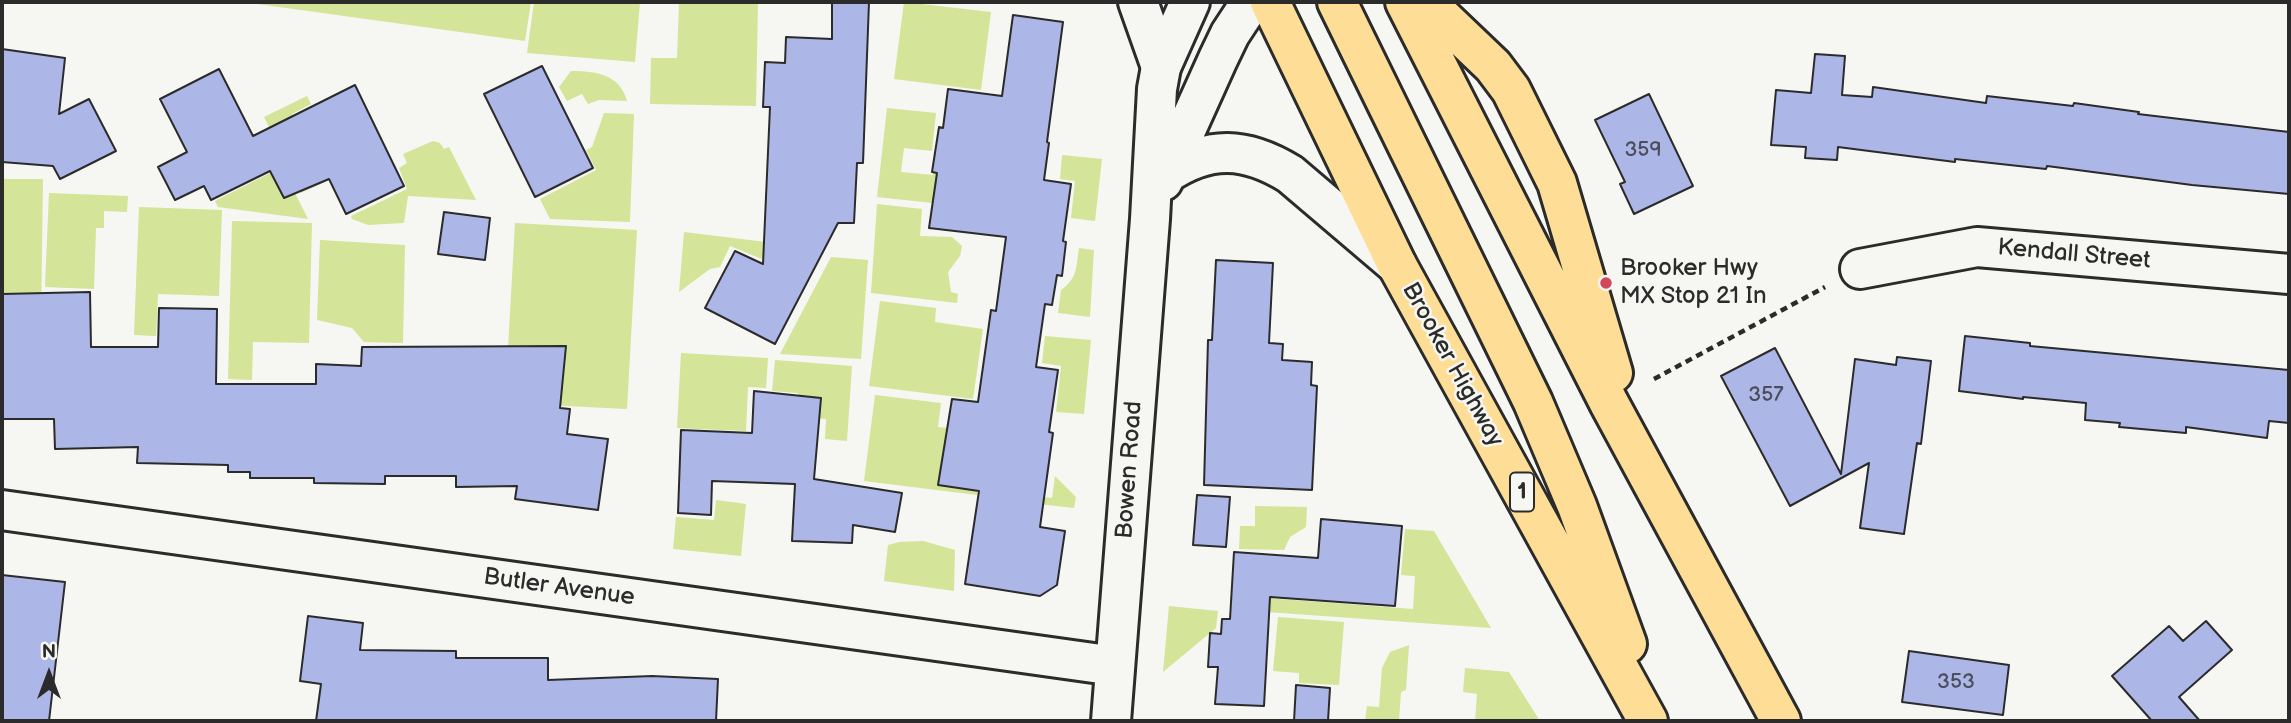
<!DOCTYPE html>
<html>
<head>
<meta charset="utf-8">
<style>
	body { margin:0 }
	#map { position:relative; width:2291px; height:723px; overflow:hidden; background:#f6f6f2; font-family:"Balsamiq Sans",sans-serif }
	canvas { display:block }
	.frame { position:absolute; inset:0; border:4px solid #2b2b2b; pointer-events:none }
	.north { position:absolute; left:14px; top:639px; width:70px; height:70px; -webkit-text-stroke:5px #f6f6f2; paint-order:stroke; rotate:0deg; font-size:19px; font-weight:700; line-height:28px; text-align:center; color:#2b2b2b }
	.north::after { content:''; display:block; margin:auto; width:24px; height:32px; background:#2b2b2b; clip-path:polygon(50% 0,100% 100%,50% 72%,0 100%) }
</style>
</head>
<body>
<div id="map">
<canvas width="2291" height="723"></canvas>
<div class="frame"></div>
<div class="north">N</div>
</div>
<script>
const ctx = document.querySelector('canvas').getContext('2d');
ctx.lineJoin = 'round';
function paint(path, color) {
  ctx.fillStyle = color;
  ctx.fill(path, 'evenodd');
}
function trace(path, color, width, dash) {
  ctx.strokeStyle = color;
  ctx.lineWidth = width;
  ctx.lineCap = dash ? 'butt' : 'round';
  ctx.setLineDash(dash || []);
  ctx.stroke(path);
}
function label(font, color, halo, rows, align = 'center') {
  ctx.font = font + ' "Balsamiq Sans",sans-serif';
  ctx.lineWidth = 5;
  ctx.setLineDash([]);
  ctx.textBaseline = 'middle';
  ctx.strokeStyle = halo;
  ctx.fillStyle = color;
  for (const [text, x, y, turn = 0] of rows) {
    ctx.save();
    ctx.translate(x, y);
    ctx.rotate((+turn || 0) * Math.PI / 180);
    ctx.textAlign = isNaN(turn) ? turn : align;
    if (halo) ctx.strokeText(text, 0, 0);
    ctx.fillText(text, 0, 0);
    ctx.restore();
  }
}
paint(new Path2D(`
	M243 2H531L525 41Z
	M534 2H640L635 62 527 53Z
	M679 2H758L756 106 650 104 651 58H677Z
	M904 2 991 12 981 90 894 79Z
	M571 71C595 71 620 74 627 101L599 100 588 104 582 94 567 101 559 87Z
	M307 96 311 104 292 114 325 182 301 193 264 117Z
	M887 108 936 113 932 151 904 148 901 172 933 175 935 153 969 207 877 197Z
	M604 113 634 114 630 222 550 219 540 199 596 170 586 150 592 147Z
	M433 141 440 143 444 149 449 147 476 200 408 196 404 223 368 225 352 219 351 216 407 189 399 168 407 163 403 154Z
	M272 147 308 219 218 207 215 201 272 172Z
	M1062 155 1102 159 1095 221 1071 218 1075 181 1060 179Z
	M2 179H43L41 319 11 318 2 311Z
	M49 193 128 196 127 212 104 211V228H96L94 289 45 287Z
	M877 204 922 209 920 236 952 237 962 246 960 256 948 272 951 292 958 294 957 303 871 293Z
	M139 207 222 210 219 296 158 294 156 336 134 335Z
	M232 221 312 223 309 343 253 342 252 380 228 379Z
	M515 223 637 230 627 409 505 403Z
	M684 232 766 242 762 259 730 246 720 267 710 269 679 292Z
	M320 240 405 245 403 343 364 342 352 328 317 320Z
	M1079 248 1094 250 1090 317 1058 313 1061 290C1078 278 1076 267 1079 248Z
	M831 257 868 260 861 359 780 354Z
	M880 301 936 308 935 322 983 329 973 399 869 386Z
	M1045 336 1091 340 1084 414 1056 412 1061 366 1042 363Z
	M681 353 768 358 766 388 748 387 746 431 677 428Z
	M775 360 852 366 847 441 825 439 826 419 796 416 798 393 772 391Z
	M875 395 941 403 938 427 985 432 977 495 864 481Z
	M1055 476 1076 497 1074 508 985 498V490L1052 498Z
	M716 500 746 504 741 556 673 549 676 517 714 520Z
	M1255 506 1307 507 1306 527 1290 537 1284 550 1239 549 1240 526H1255Z
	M1405 529 1434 531 1491 628 1239 610 1240 596 1413 609 1415 576 1401 575Z
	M923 541 955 550 954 591 884 581 888 545 899 542Z
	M1169 606 1218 611 1216 628 1163 672Z
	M1278 617 1344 622 1339 685 1299 683V673L1273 671Z
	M1409 645 1406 690 1401 692 1399 721H1365L1367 706 1379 707 1382 668 1390 652Z
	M1465 668 1509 672 1540 721H1475L1477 694 1463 692Z`), '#d4e498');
const building = new Path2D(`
	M832 2H869L863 163H857L854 223H838L775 344 705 308 735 251 763 264 770 107H763L765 62 785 63 786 37 832 39Z
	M1013 15 1063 22 1047 142 1049 143 1044 180 1071 184 1063 241 1066 242 1062 276 1057 275 1052 305 1045 304 1036 367 1058 370 1049 432 1053 433 1040 527 1065 531 1057 585 1040 596 965 584 979 491 938 485 952 399 978 402 991 310 996 311 1006 237 929 228 937 173 932 172 939 127 943 128 948 89 1002 96Z
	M2 49 65 58 59 114 89 99 116 151 60 179 53 166 2 162Z
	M1815 54 1845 56 1842 95 1872 97 1873 87 1986 103 1987 96 2073 106 2074 103 2139 112 2138 114 2289 132V194L2192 185 2047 166 2046 169 1955 159V162L1838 147 1837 160 1805 158 1806 147 1771 145 1776 90 1811 93Z
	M542 66 593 168 535 197 484 94Z
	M219 69 253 136 355 85 404 186 346 214 329 179 284 198 270 171 211 200 204 186 175 200 158 167 187 152 160 99Z
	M1649 94 1693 186 1634 214 1620 184 1625 182 1595 120Z
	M444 212 490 218 485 260 438 254Z
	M1216 260 1273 263 1269 343 1283 344 1282 360 1312 362 1311 385 1317 386 1312 490 1204 485 1208 340H1212Z
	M90 292 91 347H158L159 308 217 309 216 384H316V364L361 366 362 347 566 346 560 408 570 409 567 434 608 439 598 510 515 499 517 486 456 487V476H385V484L314 483V478H250V472H228V465L137 463 138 447 55 449 54 419H2V294Z
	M1965 336 2030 343V346L2289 370V423L2269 421 2267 438 2186 427V433L2119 427 2120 423 2085 420 2086 403 2023 397V399L1959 391Z
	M1775 348 1841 474 1855 359 1896 365 1897 357 1931 361 1921 444 1917 443 1904 534 1860 528 1869 463 1790 506 1721 376Z
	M754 391 821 398 814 479 902 493 895 532 853 525 852 543 792 541 795 484 712 481 711 515 678 513 681 430 752 433Z
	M1197 495 1230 497 1226 547 1193 545Z
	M1321 519 1402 526 1395 606 1270 597 1264 706 1215 704 1218 667H1208L1210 633 1221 634 1222 619H1230L1234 552 1318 558Z
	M2 575 65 582 49 721H2Z
	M308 616 363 623 360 650 456 651V658H548V680L652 676 718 679 716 721H316L321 684 300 681Z
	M2206 621 2232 650 2179 697 2200 721H2152L2112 676 2169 626 2183 641Z
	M1909 651 2009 665 2003 715 1902 702Z
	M1296 685 1330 688 1328 721H1294Z`);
paint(building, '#acb7e7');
trace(building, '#2b2b2b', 2);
const minor = new Path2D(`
	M1138 2 1161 67
	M1860 269 1977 247 2289 274
	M2 510 1115 666`);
const tertiary = new Path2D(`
	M1166 174C1209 145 1246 147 1290 174L1397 265
	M1163 181 1218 59 1230 34 1251 2
	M1111 721 1150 219 1157 89 1161 67 1190 2`);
const trunk = new Path2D(`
	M1270 2 1397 265 1648 721
	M1337 2 1533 402 1577 506 1627 644
	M1405 2 1609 403 1781 721
	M1426 2 1493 66 1511 90 1557 183 1613 373`);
trace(minor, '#2b2b2b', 44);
trace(tertiary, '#2b2b2b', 44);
trace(trunk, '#2b2b2b', 44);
trace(new Path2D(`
	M1654 379 1825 287`), '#2b2b2b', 4.5, [7, 5]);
trace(minor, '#f6f6f2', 38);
trace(tertiary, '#f6f6f2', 38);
trace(trunk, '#fede96', 38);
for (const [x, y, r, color] of [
	[1606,283,7,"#d1495b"]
]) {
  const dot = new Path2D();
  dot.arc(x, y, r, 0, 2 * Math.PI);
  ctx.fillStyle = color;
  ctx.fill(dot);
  trace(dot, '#f6f6f2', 2.5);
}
label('21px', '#4b4e5a', null, [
	["359",1643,151],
	["357",1766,396],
	["353",1956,683]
]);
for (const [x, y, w] of [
	[1522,492,24]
]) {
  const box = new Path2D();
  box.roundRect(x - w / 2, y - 19.5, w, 39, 5);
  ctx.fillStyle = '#f6f6f2';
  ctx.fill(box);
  trace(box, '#2b2b2b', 2);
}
label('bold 23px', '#2b2b2b', null, [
	["1",1522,492]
]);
label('24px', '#2b2b2b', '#f6f6f2', [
	["Kendall Street",2074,255,5],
	["Brooker Highway",1452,365,61],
	["Bowen Road",1130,470,-86],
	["Butler Avenue",559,588,8]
]);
label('24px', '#2b2b2b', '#f6f6f2', [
	["Brooker Hwy",1620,269],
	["MX Stop 21 In",1620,297]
], 'left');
</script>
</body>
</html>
